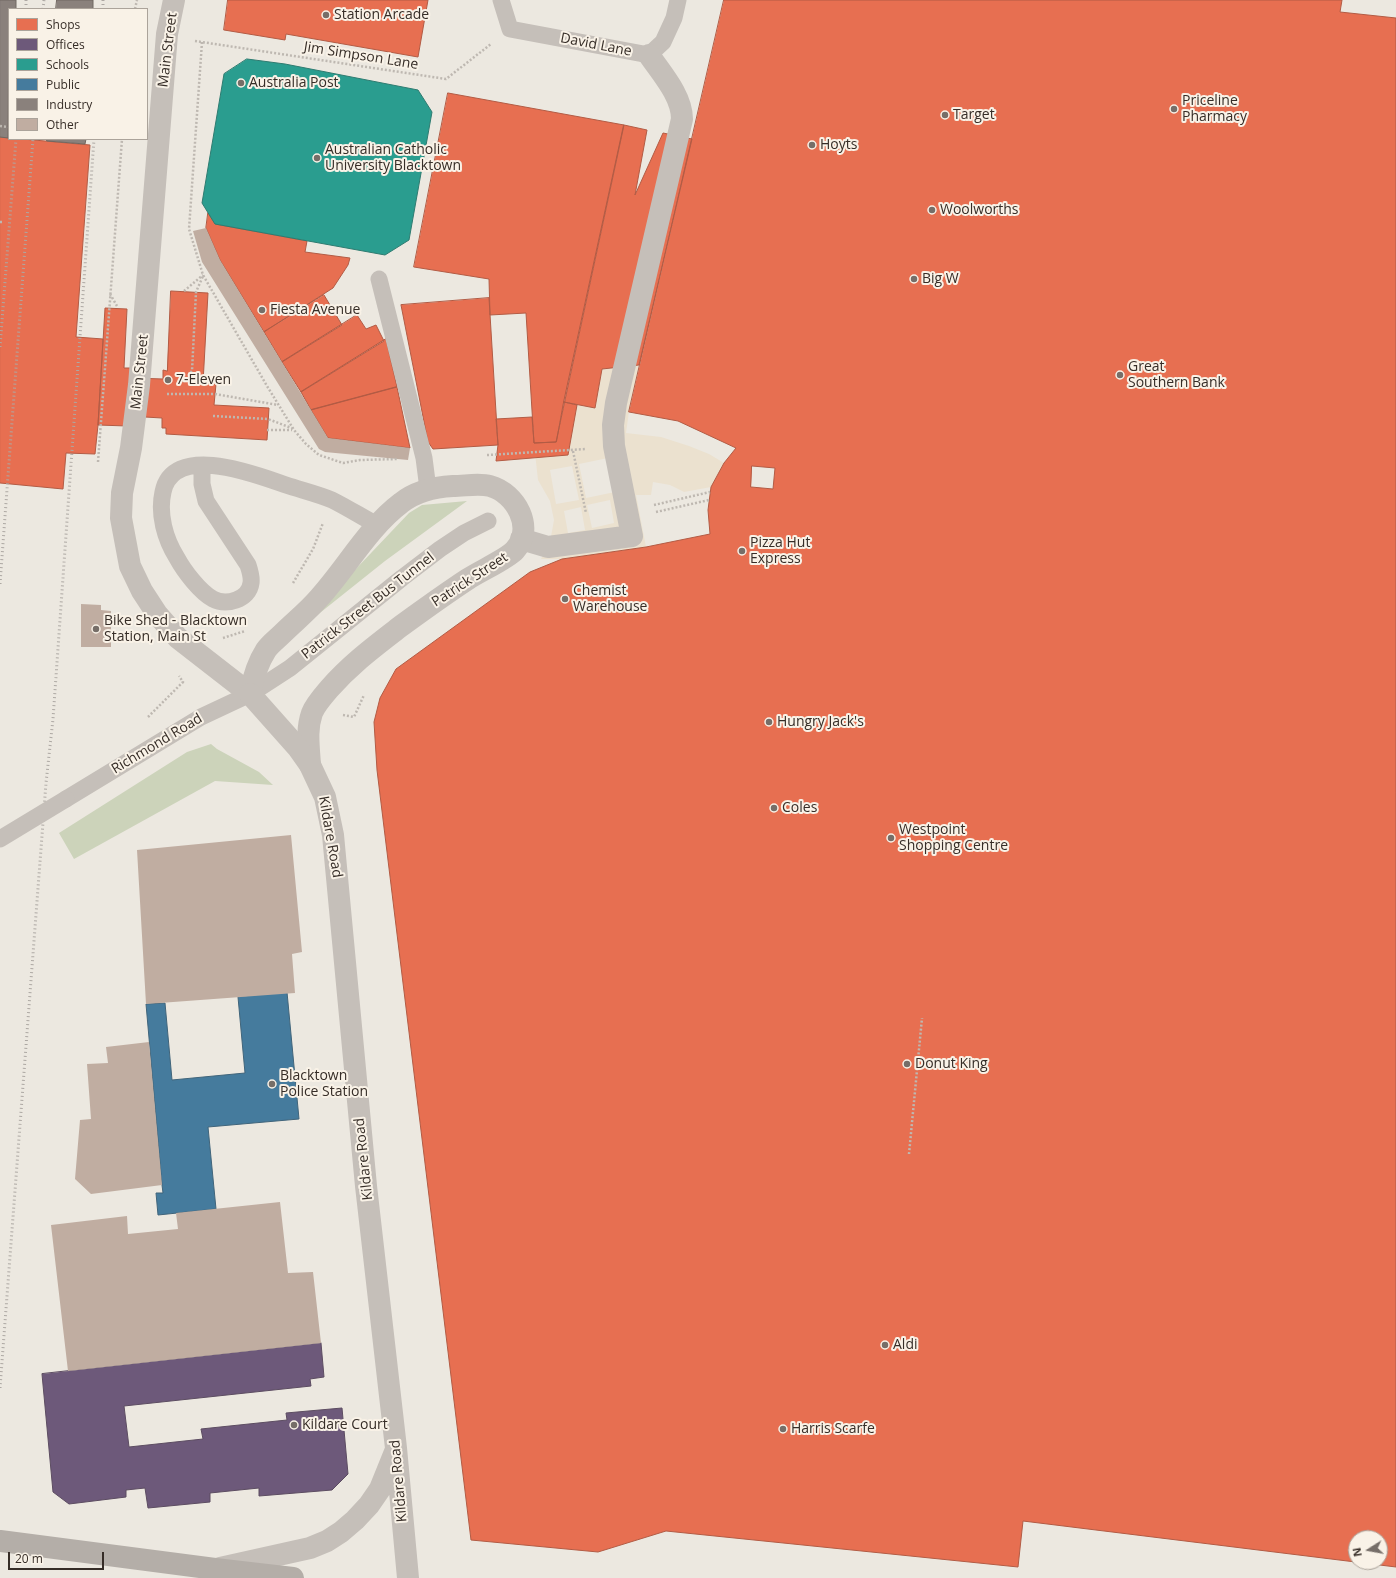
<!DOCTYPE html>
<html>
<head>
<meta charset="utf-8">
<style>
	body { margin:0 }
	#map { position:relative; width:1396px; height:1578px; overflow:hidden; background:#ece8e0; font-family:"Open Sans",sans-serif }
	canvas { display:block }
	.legend { position:absolute; left:8px; top:8px; width:140px; height:132px; box-sizing:border-box; background:#f9f2e7; border:1px solid #aba39a; margin:0; padding:5px 7px; list-style:none; font-size:12px; color:#362d27 }
	.legend li { display:flex; align-items:center; gap:8px; height:20px }
	.legend b { width:20px; border:1px solid #aba39a }
	.north { position:absolute; left:1348px; top:1530px; width:40px; height:40px; box-sizing:border-box; background:#f9f2e7; border:1px solid #aba39a; border-radius:50%; rotate:259deg; font-size:11px; font-weight:700; line-height:16px; text-align:center; color:#362d27 }
	.north::after { content:''; display:block; margin:auto; width:14px; height:18px; background:#766e68; clip-path:polygon(50% 0,100% 100%,50% 72%,0 100%) }
	.scale { position:absolute; left:8px; top:1552px; width:96px; height:18px; box-sizing:border-box; border:2px solid #362d27; border-top:0; padding-left:5px; font-size:12px; line-height:14px; white-space:nowrap; color:#362d27; -webkit-text-stroke:3px #f9f2e7; paint-order:stroke }
</style>
</head>
<body>
<div id="map">
<canvas width="1396" height="1578"></canvas>
<ul class="legend">
<li><b style="height:11px;background:#e76f51"></b>Shops</li>
<li><b style="height:11px;background:#6d597a"></b>Offices</li>
<li><b style="height:11px;background:#2a9d8f"></b>Schools</li>
<li><b style="height:11px;background:#457b9d"></b>Public</li>
<li><b style="height:11px;background:#8a817c"></b>Industry</li>
<li><b style="height:11px;background:#c0ada1"></b>Other</li>
</ul>
<div class="north">N</div>
<div class="scale">20 m</div>
</div>
<script>
const ctx = document.querySelector('canvas').getContext('2d');
ctx.lineJoin = 'round';
function paint(path, color) {
  ctx.fillStyle = color;
  ctx.fill(path, 'evenodd');
}
function trace(path, color, width, dash) {
  ctx.strokeStyle = color;
  ctx.lineWidth = width;
  ctx.lineCap = dash ? 'butt' : 'round';
  ctx.setLineDash(dash || []);
  ctx.stroke(path);
}
function label(font, color, halo, rows, align = 'center') {
  ctx.font = font + ' "Open Sans",sans-serif';
  ctx.lineWidth = 4;
  ctx.setLineDash([]);
  ctx.textBaseline = 'middle';
  ctx.strokeStyle = halo;
  ctx.fillStyle = color;
  for (const [text, x, y, turn = 0] of rows) {
    ctx.save();
    ctx.translate(x, y);
    ctx.rotate((+turn || 0) * Math.PI / 180);
    ctx.textAlign = isNaN(turn) ? turn : align;
    if (halo) ctx.strokeText(text, 0, 0);
    ctx.fillText(text, 0, 0);
    ctx.restore();
  }
}
paint(new Path2D(`
	M467 501 385 561 296 632 409 513 422 505Z
	M211 744 217 749 259 772 273 785 215 781 74 859 59 833 187 752Z`), '#ccd3ba');
paint(new Path2D(`
	M639 365 629 412 626 433 661 437 689 446 709 454 724 463 711 487 684 492 670 485 653 482 651 495H636L646 547 562 559H541L550 542 554 520 550 501 538 480 535 453 577 405 595 408 602 369ZM608 458 615 492 586 498 579 464ZM572 466 579 500 556 504 550 470ZM610 500 614 523 592 528 587 505ZM581 507 585 530 568 533 564 511Z`), '#ebe1cf');
const shops = new Path2D(`
	M228 0H428L418 57 286 34 285 40 224 30Z
	M724 0H1342L1340 12 1396 18V1567L1023 1521 1018 1567 666 1531 598 1552 471 1540 377 770 374 722 380 698 396 669 530 572 562 559 646 547 710 534 708 510 711 487 724 463 736 448 678 421 629 412ZM1356 1538H1380V1562H1356Z
	M448 93 624 125 556 442 534 443 526 313 490 315 489 279 414 267Z
	M624 125 647 130 635 195 663 133 692 139 639 365 602 369 595 408 564 402Z
	M0 137 90 145 76 337 103 339 98 425 95 454 66 453 63 489 0 483Z
	M208 213 215 224 307 241 305 252 350 258 348 265 333 288 264 332 220 260 206 228Z
	M171 291 208 293 203 383 216 384 214 405 269 408 267 440 166 434V428H162V418L128 416 127 426 98 425 105 308 127 309 124 368H134V378L163 379V370L167 371Z
	M324 295 342 325 282 362 264 332Z
	M489 298 498 445 433 449 428 442 401 305Z
	M357 315 366 329 376 325 384 341 301 392 282 362Z
	M386 339 397 387 311 410 301 392Z
	M397 387 410 448 328 438 311 410Z
	M564 402 577 405 568 455 496 461 498 445 496 419 532 417 534 443 556 442Z
	M752 466 775 468 773 489 751 487Z`);
paint(shops, '#e76f51');
trace(shops, '#b25b44', 1);
const offices = new Path2D(`
	M321 1343 324 1377 310 1379 311 1386 124 1406 129 1447 203 1439 201 1429 287 1420 286 1413 342 1408 348 1474 332 1490 259 1496V1488L210 1493V1502L148 1508 145 1488 126 1490V1497L69 1504 53 1492 42 1374Z`);
paint(offices, '#6d597a');
trace(offices, '#5c4c61', 1);
const schools = new Path2D(`
	M247 59 285 64 418 90 432 112 409 240 385 255 215 224 202 203 224 74Z`);
paint(schools, '#2a9d8f');
trace(schools, '#2e7b70', 1);
const public = new Path2D(`
	M287 992 299 1119 208 1127 216 1209 158 1215 156 1193H163L162 1185 146 1004 165 1003 172 1080 245 1073 238 997Z`);
paint(public, '#457b9d');
trace(public, '#40647a', 1);
const industry = new Path2D(`
	M0 0H16V9H9L8 138 0 137Z
	M57 0H93V9H56Z
	M47 139H86L85 144 47 141Z`);
paint(industry, '#8a817c');
trace(industry, '#716862', 1);
paint(new Path2D(`
	M206 228 220 260 328 438 410 448 408 460 325 452 319 449 202 262 193 231Z
	M81 604 101 605V610L111 611V647H81Z
	M291 835 302 952 292 954 295 993 146 1004 137 850Z
	M149 1042 162 1185 91 1194 75 1179 80 1120 91 1119 87 1064 108 1063 106 1047Z
	M280 1202 288 1273 313 1272 321 1343 68 1371 51 1225 127 1216 128 1234 178 1229 176 1213Z`), '#c0ada1');
trace(new Path2D(`
	M135 9 137 0
	M195 41 446 79 491 44
	M202 42 189 229 203 275 267 386 294 430 306 444 319 455 343 463 360 460 398 459
	M0 126 9 127
	M0 222H3
	M184 291 203 275
	M110 294 117 306
	M183 382 192 371 196 292 203 276
	M167 394H215L278 405
	M213 416 268 419 294 429
	M267 430H292
	M573 451 586 513
	M487 455 586 449
	M98 462 122 139
	M654 505 710 492
	M656 512 709 500
	M293 583 313 549 323 523
	M223 638 245 631
	M343 715 354 717 364 695
	M148 717 183 682 179 676
	M909 1154 922 1018`), '#beb8b1', 2.5, [2, 2]);
trace(new Path2D(`
	M501 0 510 29 649 55 663 42 674 18 678 0
	M379 279 424 458 428 489
	M202 466V484L206 501 248 565C250 571 252 577 251 583 249 600 226 606 213 599 200 592 184 571 177 558 165 539 158 514 163 492 173 442 257 475 286 485 301 490 318 494 332 500 348 508 362 517 377 525
	M66 799 201 717 250 694 290 668 402 578 440 549 464 533 488 521`), '#c5bfb9', 17);
trace(new Path2D(`
	M521 539 548 547 632 536 614 446 613 425 616 403 682 119C682 96 662 74 649 55`), '#c5bfb9', 22);
trace(new Path2D(`
	M174 0 167 34 139 385 131 448 122 493 121 518 130 566 142 591 157 614 178 638 250 694C253 678 257 664 266 650 270 644 277 639 282 634 294 622 308 611 319 598 347 567 368 528 401 503 416 491 435 487 453 486 465 486 479 483 490 486 516 493 535 528 515 550 507 559 480 571 468 579 445 594 423 610 401 626 374 647 352 663 329 689 323 696 315 705 312 713 306 730 309 747 310 765`), '#c5bfb9', 22);
trace(new Path2D(`
	M250 694 298 748 310 765 325 797 333 835 366 1186 396 1448 408 1578
	M220 1568 310 1548 327 1541 341 1532 355 1520 369 1505 380 1489 395 1452`), '#c5bfb9', 22);
trace(new Path2D(`
	M0 1541 215 1569 293 1578`), '#b4aea8', 22);
trace(new Path2D(`
	M26 9V0
	M43 9 44 0
	M103 9V0
	M0 347 16 139
	M0 584 33 139
	M0 1388 46 783 53 719 94 139`), '#ada8a3', 3, [1, 3]);
trace(new Path2D(`
	M0 839 66 799`), '#c5bfb9', 17);
for (const [x, y, r, color] of [
	[326,15,4,"#766e68"],
	[241,83,4,"#766e68"],
	[1174,109,4,"#766e68"],
	[945,115,4,"#766e68"],
	[812,145,4,"#766e68"],
	[317,158,4,"#766e68"],
	[932,210,4,"#766e68"],
	[914,279,4,"#766e68"],
	[262,310,4,"#766e68"],
	[1120,375,4,"#766e68"],
	[168,380,4,"#766e68"],
	[742,551,4,"#766e68"],
	[565,599,4,"#766e68"],
	[96,629,4,"#766e68"],
	[769,722,4,"#766e68"],
	[774,808,4,"#766e68"],
	[891,838,4,"#766e68"],
	[907,1064,4,"#766e68"],
	[272,1084,4,"#766e68"],
	[885,1345,4,"#766e68"],
	[294,1425,4,"#766e68"],
	[783,1429,4,"#766e68"]
]) {
  const dot = new Path2D();
  dot.arc(x, y, r, 0, 2 * Math.PI);
  ctx.fillStyle = color;
  ctx.fill(dot);
  trace(dot, '#f9f2e7', 1.5);
}
label('14px', '#362d27', '#f9f2e7', [
	["Station Arcade",334,15],
	["Australia Post",249,83],
	["Priceline",1182,101],
	["Pharmacy",1182,117],
	["Target",953,115],
	["Hoyts",820,145],
	["Australian Catholic",325,150],
	["University Blacktown",325,166],
	["Woolworths",940,210],
	["Big W",922,279],
	["Fiesta Avenue",270,310],
	["Great",1128,367],
	["Southern Bank",1128,383],
	["7-Eleven",176,380],
	["Pizza Hut",750,543],
	["Express",750,559],
	["Chemist",573,591],
	["Warehouse",573,607],
	["Bike Shed - Blacktown",104,621],
	["Station, Main St",104,637],
	["Hungry Jack's",777,722],
	["Coles",782,808],
	["Westpoint",899,830],
	["Shopping Centre",899,846],
	["Donut King",915,1064],
	["Blacktown",280,1076],
	["Police Station",280,1092],
	["Aldi",893,1345],
	["Kildare Court",302,1425],
	["Harris Scarfe",791,1429]
], 'left');
label('14px', '#362d27', '#f9f2e7', [
	["David Lane",596,45,11],
	["Main Street",168,50,-83],
	["Jim Simpson Lane",361,56,9],
	["Main Street",140,372,-84],
	["Patrick Street",470,580,-33],
	["Patrick Street Bus Tunnel",368,606,-38],
	["Richmond Road",157,744,-31],
	["Kildare Road",330,837,80],
	["Kildare Road",364,1159,-96],
	["Kildare Road",399,1481,-95]
]);
</script>
</body>
</html>
